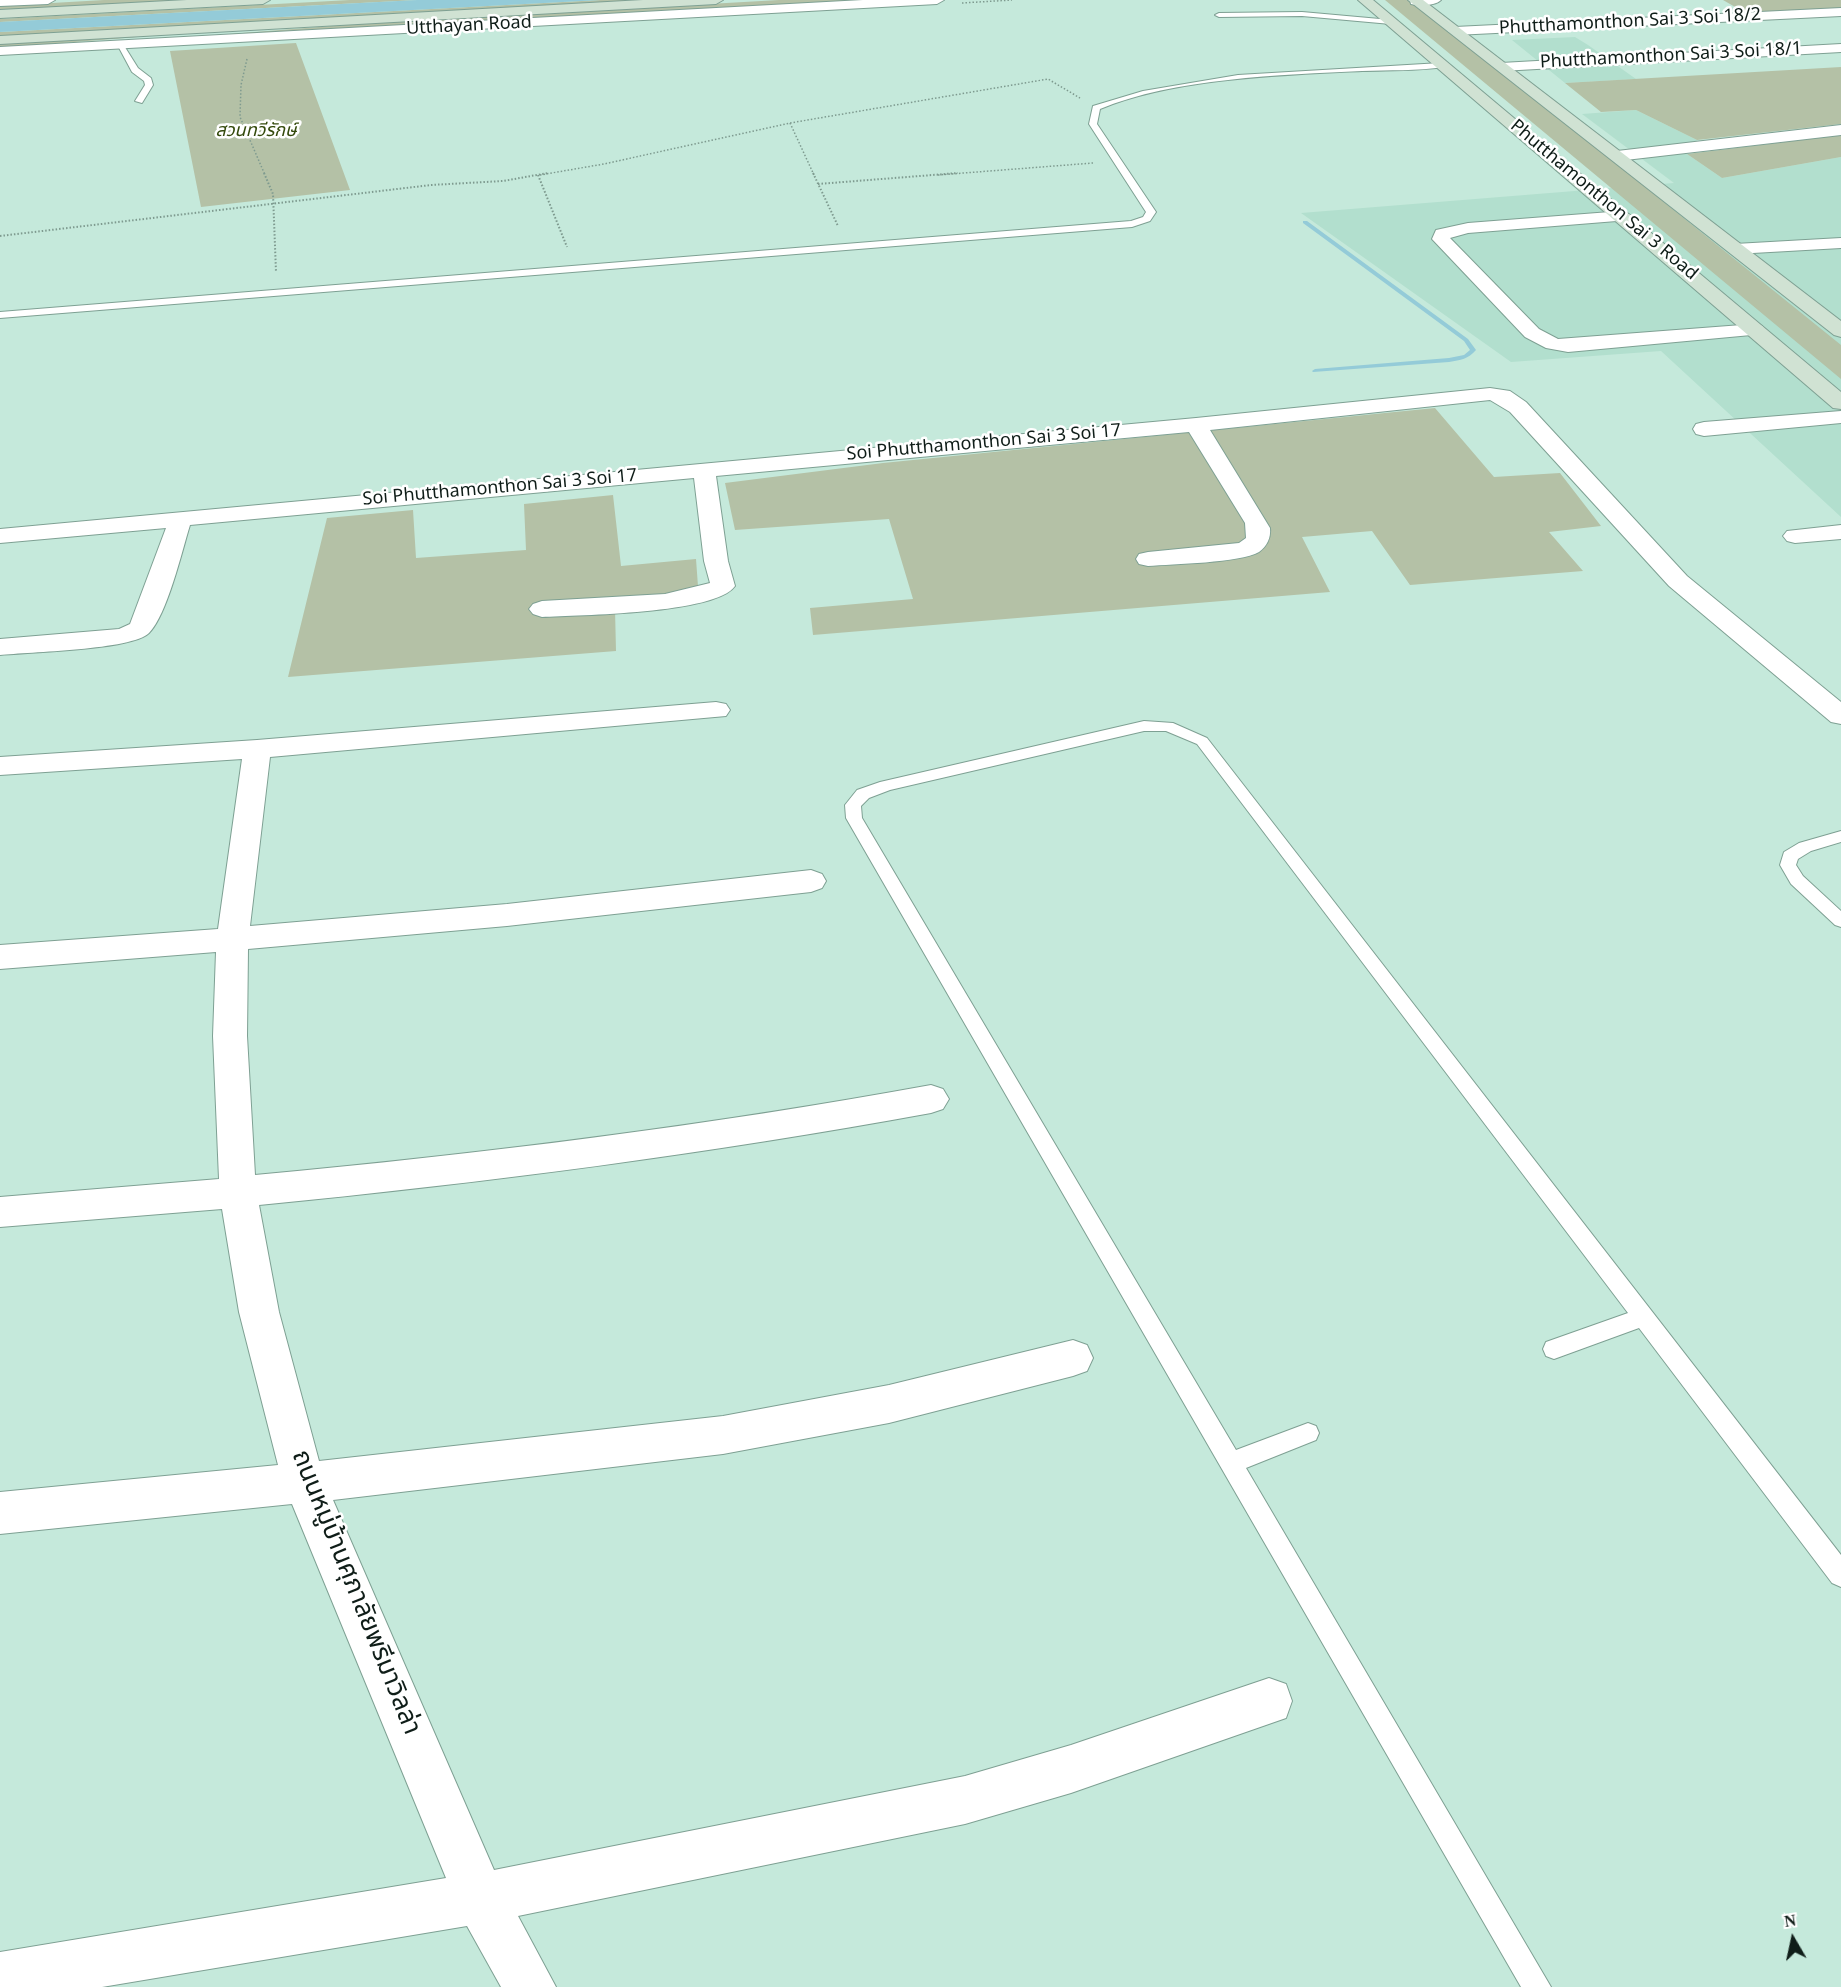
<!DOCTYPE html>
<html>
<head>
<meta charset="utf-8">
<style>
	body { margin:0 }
	#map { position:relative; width:1841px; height:1987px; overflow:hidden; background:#c5e9db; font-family:Georgia,serif }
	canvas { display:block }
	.north { position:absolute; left:1763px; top:1909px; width:60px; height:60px; -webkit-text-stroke:4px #fff; paint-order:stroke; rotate:351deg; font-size:16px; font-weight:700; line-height:24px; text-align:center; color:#0f1d18 }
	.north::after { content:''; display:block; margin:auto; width:21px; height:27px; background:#0f1d18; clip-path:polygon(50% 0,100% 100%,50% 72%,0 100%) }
</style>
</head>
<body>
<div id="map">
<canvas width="1841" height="1987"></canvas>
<div class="north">N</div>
</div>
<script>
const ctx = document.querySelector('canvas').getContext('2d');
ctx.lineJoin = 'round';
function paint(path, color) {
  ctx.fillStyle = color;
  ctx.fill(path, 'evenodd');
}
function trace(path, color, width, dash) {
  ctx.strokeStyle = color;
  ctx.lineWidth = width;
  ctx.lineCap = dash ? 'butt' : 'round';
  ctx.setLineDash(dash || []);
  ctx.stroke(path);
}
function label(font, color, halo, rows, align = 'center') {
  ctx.font = font + ' Georgia,"Noto Sans Thai",serif';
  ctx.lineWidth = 5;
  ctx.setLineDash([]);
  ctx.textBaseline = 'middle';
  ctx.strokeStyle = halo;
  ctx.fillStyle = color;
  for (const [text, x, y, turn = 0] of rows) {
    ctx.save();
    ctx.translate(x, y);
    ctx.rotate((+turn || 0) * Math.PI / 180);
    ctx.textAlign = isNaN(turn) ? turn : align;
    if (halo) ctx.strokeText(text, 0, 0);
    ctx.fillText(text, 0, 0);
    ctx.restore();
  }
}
paint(new Path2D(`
	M1575 37 1588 45 1636 79 1565 83 1512 40Z
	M1636 110 1697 140 1687 154 1722 178 1841 157V517L1661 351 1511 362 1301 213 1674 183 1582 114Z`), '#b2dfce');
paint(new Path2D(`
	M104 0H215L0 11V6Z
	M350 0H417L0 22V19Z
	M600 0H653L0 36V32Z
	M779 0H887L178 38 357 24Z
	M1385 0H1408L1535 98 1841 345V379Z
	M1723 0H1841V10L1749 15Z
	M175 34 0 48V44Z
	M296 43 350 190 201 207 170 51Z
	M1841 67V124L1697 140 1636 110 1601 112 1565 83Z
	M1841 135V157L1722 178 1687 154Z
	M1435 408 1494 477 1560 473 1601 526 1549 532 1583 571 1410 585 1372 531 1302 537 1330 592 813 635 810 608 913 599 889 519 735 530 725 483 883 463Z
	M613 495 621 566 696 559 699 600 615 609 616 651 288 677 327 518 413 510 416 558 526 550 524 504Z`), '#b4c1a6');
paint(new Path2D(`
	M417 0H600L0 32V22Z`), '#94cbd8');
paint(new Path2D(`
	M1303 221H1307L1468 339 1476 350C1468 359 1461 360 1449 362L1313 372 1312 371 1315 369 1449 358 1464 355 1470 350 1464 341 1303 223Z`), '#94cbd8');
const service = new Path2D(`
	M1302 12 1391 20 1395 22 1391 24 1302 16 1219 17 1215 15 1219 13Z
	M117 44H123L138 68 151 78 153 85 142 103 135 101 145 85 144 81 132 72Z
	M1441 63 1444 67C1417 71 1389 70 1362 71 1281 75 1174 78 1100 109L1097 124 1156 212 1150 221 1132 227 0 318V312L1131 221 1143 217 1146 212 1089 124 1093 106 1143 91 1238 75Z
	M1144 721 1173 723 1207 738 1841 1555V1587L1832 1583 1639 1328 1554 1359 1546 1356 1543 1349 1546 1342 1628 1313 1197 744 1166 731H1144L890 790 869 798 861 806 862 818 1236 1450 1308 1423 1316 1426 1319 1433 1316 1440 1246 1468 1551 1987H1521L846 818 845 805 857 790 880 782Z
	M1841 831V842L1811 851 1798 859 1796 865 1803 876 1841 911V927L1835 925 1791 884 1780 865 1784 852 1799 843Z`);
const minor = new Path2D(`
	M1410 0H1441C1435 6 1420 6 1411 4Z
	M1841 8V16L1455 35 1448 31 1455 27Z
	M1841 44V52L1501 71 1494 67 1501 63Z
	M1841 125V135L1617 161 1609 156 1617 151Z
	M1623 211 1632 216 1629 220 1468 233 1450 238 1539 329 1558 339 1755 324 1762 326 1765 330 1762 334 1568 352 1546 348 1525 337 1432 239 1436 230 1468 223Z
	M1841 238V248L1735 254 1726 249 1735 244Z
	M1490 388 1510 391 1526 402 1687 576 1841 702V724L1831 722 1669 586 1510 412 1490 400 1210 430 1270 528C1271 538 1267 546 1259 552 1240 563 1173 564 1148 566L1139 564 1136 559 1139 554 1148 552 1239 543 1246 538 1245 523 1189 432 716 476 728 561 735 586C716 614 578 615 542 617L533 614 529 609 533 604 542 601 665 594 710 583 704 561 694 478 190 525C182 551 167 615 149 633 132 650 28 652 0 655V639L119 629 130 624 166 528 0 543V529L1196 418Z
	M1841 411V423L1704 436 1696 434 1693 429 1696 424 1704 422Z
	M1841 525V539L1795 543 1787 541 1783 536 1787 531Z
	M716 702 726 704 730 710 726 716 270 757 250 926 507 904 811 870 822 874 826 881 822 888 811 892 507 926 248 949 247 1036 255 1175C482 1154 707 1126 931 1085L943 1089 949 1099 943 1109 931 1113C708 1154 484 1183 259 1205L279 1312 319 1461 723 1416 889 1385 1073 1340 1087 1345 1093 1358 1087 1371 1073 1376 889 1423 723 1454 333 1500 494 1870 965 1776 1071 1745 1269 1678 1286 1684 1292 1701 1286 1718 1071 1793 965 1824 518 1916 556 1987H501L467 1926 102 1987H0V1952L446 1878 292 1504 0 1534V1492L278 1465 239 1312 222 1209 0 1227V1197L219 1179 213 1036 216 952 0 969V945L218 929 242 759 0 775V757L257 740Z`);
const tertiary = new Path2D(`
	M0 0H55L48 4 0 6Z
	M863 0H944L937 4 0 55V47Z`);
const secondary = new Path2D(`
	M187 0H270L263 4 0 18V10Z
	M643 0H723L716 4 0 44V36Z
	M1358 0H1373L1841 392V409L1833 408Z
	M1408 0H1423L1841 321V337L1834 335Z`);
trace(service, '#7ea093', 2);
trace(minor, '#7ea093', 2);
trace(tertiary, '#7ea093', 2);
trace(secondary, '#7ea093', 2);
trace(new Path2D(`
	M962 3 1012 0
	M247 59 241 85 240 117 265 175
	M790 123 814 175
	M540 175 604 164 790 123 1048 79 1080 98
	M938 175 1093 163`), '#7e9a8f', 1.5, [1.5, 2]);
trace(new Path2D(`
	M264 173 273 194 276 272
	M813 173 838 226
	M538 175 567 247
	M818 184 958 173
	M0 236 431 185 503 181 548 173`), '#7e9a8f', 2, [1.5, 2]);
paint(service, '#fff');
paint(minor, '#fff');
paint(tertiary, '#fff');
paint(secondary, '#d0e2d3');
label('18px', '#0f1d18', '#fff', [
	["Phutthamonthon Sai 3 Soi 18/2",1630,23,-3],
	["Utthayan Road",469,27,-3],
	["Phutthamonthon Sai 3 Soi 18/1",1671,57,-3],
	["Phutthamonthon Sai 3 Road",1603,201,40],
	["Soi Phutthamonthon Sai 3 Soi 17",984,444,-5],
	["Soi Phutthamonthon Sai 3 Soi 17",500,489,-5]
]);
label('italic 18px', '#344a0c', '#fff', [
	["สวนทวีรักษ์",256,132]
]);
label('26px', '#0f1d18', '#fff', [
	["ถนนหมู่บ้านศุภาลัยพรีมาวิลล่า",354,1593,68]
]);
</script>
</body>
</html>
